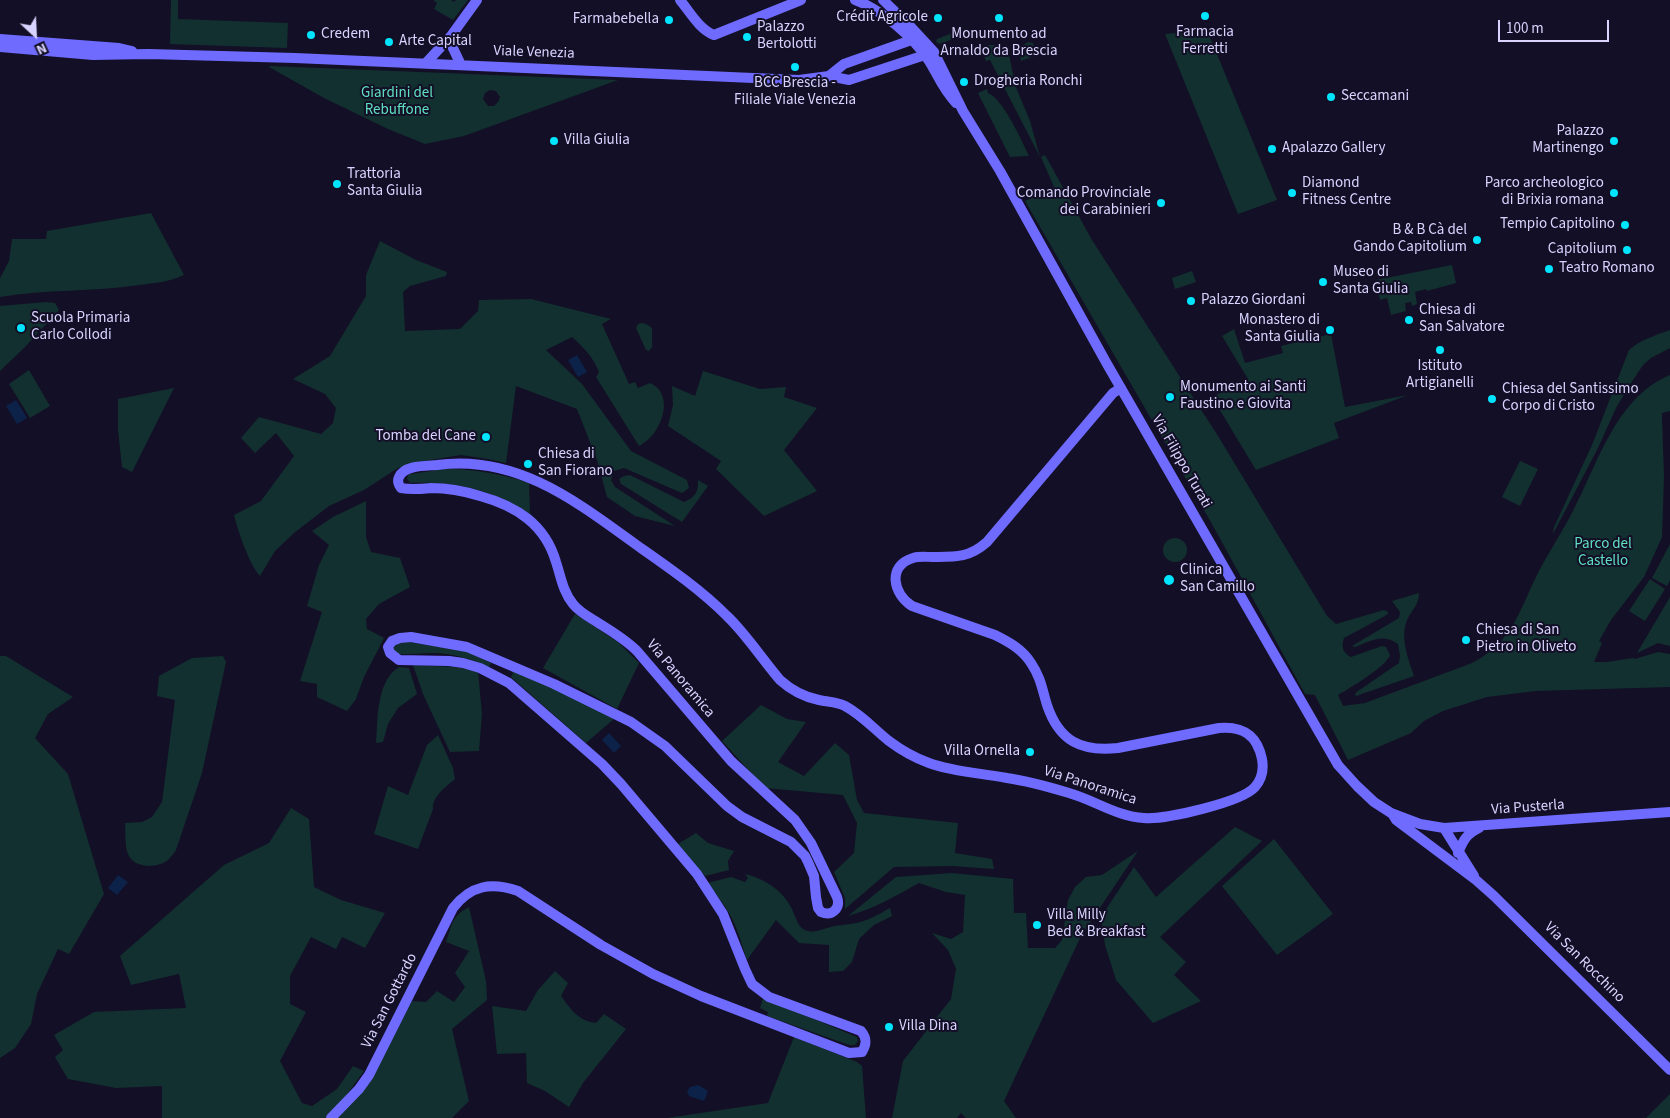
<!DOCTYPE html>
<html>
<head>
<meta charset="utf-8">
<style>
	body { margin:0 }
	#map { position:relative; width:1670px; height:1118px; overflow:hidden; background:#130f26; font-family:"Source Sans 3",sans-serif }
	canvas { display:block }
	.north { position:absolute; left:10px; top:10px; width:50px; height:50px; -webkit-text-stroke:4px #130f26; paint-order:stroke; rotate:155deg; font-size:14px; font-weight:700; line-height:20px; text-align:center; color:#d9d4ff }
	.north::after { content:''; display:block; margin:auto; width:18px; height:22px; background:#d9d4ff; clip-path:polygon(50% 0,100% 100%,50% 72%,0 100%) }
	.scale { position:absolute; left:1498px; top:20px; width:111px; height:22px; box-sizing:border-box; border:2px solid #d9d4ff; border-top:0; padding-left:6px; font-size:15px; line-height:18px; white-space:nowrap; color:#d9d4ff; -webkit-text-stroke:4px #130f26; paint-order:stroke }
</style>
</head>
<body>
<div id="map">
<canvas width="1670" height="1118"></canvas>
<div class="north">N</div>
<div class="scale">100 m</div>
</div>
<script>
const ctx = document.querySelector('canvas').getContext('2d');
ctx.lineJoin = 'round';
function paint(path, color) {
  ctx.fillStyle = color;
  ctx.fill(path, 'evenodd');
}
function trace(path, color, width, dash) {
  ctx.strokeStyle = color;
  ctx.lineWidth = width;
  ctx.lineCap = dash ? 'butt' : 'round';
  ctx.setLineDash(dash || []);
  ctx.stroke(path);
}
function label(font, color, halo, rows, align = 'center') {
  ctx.font = font + ' "Source Sans 3",sans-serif';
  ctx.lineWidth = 4;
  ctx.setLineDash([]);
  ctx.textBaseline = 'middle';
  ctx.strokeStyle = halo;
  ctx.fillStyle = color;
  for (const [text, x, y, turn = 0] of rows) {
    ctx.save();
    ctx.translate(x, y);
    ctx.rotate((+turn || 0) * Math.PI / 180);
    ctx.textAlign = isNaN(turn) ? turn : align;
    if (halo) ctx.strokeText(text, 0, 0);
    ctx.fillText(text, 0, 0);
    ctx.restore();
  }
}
paint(new Path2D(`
	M171 0H178V19L288 23 287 48 170 44Z
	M433 0H451L454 2 456 0H468L453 20 434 9 437 3Z
	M965 28 968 30V33L940 44 936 42 937 39Z
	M1207 30 1277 200 1238 214 1165 34Z
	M1028 42 1033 43 1037 55 1021 61C1020 52 1018 47 1028 42Z
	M985 45H994L1003 47 1009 54 1015 85 1030 121 1040 157 990 60 986 61 982 50Z
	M270 66 618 80 464 136 425 144 388 129 324 98 269 67ZM490 90 496 91 500 97 498 102 494 106H488L483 99 485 93Z
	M987 89 988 93C1003 99 1021 139 1029 156L1010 157 978 93Z
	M1045 155 1092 240 1218 436 1327 616 1336 624 1384 610 1388 612V614L1383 617 1344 638C1341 647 1343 653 1351 657L1382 646 1386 647 1390 655C1387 666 1350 688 1338 695L1343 706 1365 703 1472 663C1512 642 1518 614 1536 577 1548 553 1563 531 1575 507 1599 460 1617 397 1670 375V411L1662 413V418L1664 477 1662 537 1644 577 1611 620 1599 641 1602 643 1594 662H1607L1633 658 1635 659 1658 652 1670 654V687L1535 691 1487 697 1443 711 1424 721 1411 733 1348 760 1315 695 1305 694 1212 524 1025 201 1054 187 1041 157Z
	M151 213 184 275C169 282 155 283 139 285 93 292 46 289 0 297V278L9 261 12 239H46L47 231Z
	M380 241 416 260 447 272 446 276 410 286 403 292 405 331 460 329 478 311 479 300 531 299 611 319 602 324 629 384 635 382 638 388 650 383C669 391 666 415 656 430 652 437 646 442 639 446L596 377 599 372C593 357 584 348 572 337L546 350 582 384 631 451 687 480 689 488 682 493 624 468 614 471 611 480 615 487 675 526 635 516 607 497 597 460 577 409 516 386 506 463 488 459 461 455 418 462 398 468 364 490 329 506 294 533 275 551 260 576C249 564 238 531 234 515L261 501 294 456 276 433 255 453 241 438 259 417 321 434 333 423 336 408 325 394 293 379 330 356 366 296V275Z
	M1452 265 1456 283 1427 291 1426 289 1415 292 1417 304 1412 306 1411 302 1405 303 1406 311 1391 315 1387 298 1380 300 1376 280Z
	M1192 271 1196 282 1175 289 1172 278Z
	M46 302 55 303 59 310 25 347 0 371V306Z
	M641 323 646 324 652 328V347L649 351 646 350 636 328 638 324Z
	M1234 329 1245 363 1283 353 1281 346 1331 334 1345 407 1408 395 1334 423 1339 438 1256 470 1212 397 1248 379 1222 336Z
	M1670 330V348L1651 358 1643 365 1631 383 1616 408 1598 448 1553 534 1554 527 1592 445 1629 350C1640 340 1656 335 1670 330Z
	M29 370 50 406 30 418 9 384Z
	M703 371 760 389 786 387 784 397 817 408 784 450 817 491 764 516 716 469 721 461 668 426 673 405 672 386 695 396Z
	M174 388 132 472 122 467 118 430V399Z
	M1520 461 1538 469 1520 506 1502 497Z
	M445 469C474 468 501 475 529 482L530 514C492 489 454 481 410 483L407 479 408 475 411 474Z
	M630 475 684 502C696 497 698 492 698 480L708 486 682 522 621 484 619 479 624 476Z
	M366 501V537L371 552 400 558 410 587 379 604 366 619 367 629 384 638 364 677 356 699 347 711 317 697V684L300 681 322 612 307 606 319 565 329 545 312 531 333 517Z
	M1163 550a12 12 0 1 1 24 0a12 12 0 1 1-24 0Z
	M1670 544V580L1667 586 1652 578Z
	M1650 579 1665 589 1645 621 1629 611Z
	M1419 593C1419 604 1413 609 1408 618 1399 636 1408 658 1414 676L1356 696 1355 694 1358 691 1399 663 1400 656 1398 644C1383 633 1371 641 1355 647L1352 646 1399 618 1400 612 1392 601Z
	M1670 597V646L1658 643 1637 653Z
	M575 614 618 642 639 663 617 709 543 668Z
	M407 642 466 651 493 664 491 663 489 667C471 659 452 653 432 653 420 653 408 655 396 654L393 651 395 645Z
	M0 656H6L73 697 48 714 35 738 68 774 104 894 69 954 58 949 37 994 31 1024 15 1048 0 1058Z
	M223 656 226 662 202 773 176 850C174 853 171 857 168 860 158 868 136 869 129 856 124 847 126 833 125 823L142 822 152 817 162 802 175 700 157 696 159 676 192 658Z
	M413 665 454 667 478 671 482 714 479 751 450 752 423 694Z
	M399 667 409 668 417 694 398 708 388 724 383 742 376 743C378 719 376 681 399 667Z
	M512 670 536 679 614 719 586 743 511 677 513 673 511 671Z
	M761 705 787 719 806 722 778 762 804 776 835 743 849 755 857 800 864 813 958 823 955 853 992 859 994 869 953 866 894 867 845 909V898L834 872 854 853 857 823 843 795 765 788 722 741Z
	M438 735 453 768 455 779C446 787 432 796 433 809L418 849 374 834 388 786 408 795 427 745Z
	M291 808 309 819 314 887 341 900 385 913 365 948 342 937 336 949 311 937 290 976V1004L306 1012 280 1061 302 1103 312 1106 337 1089 353 1066 364 1071 337 1108 325 1118H162V1086L116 1088 68 1079 55 1057 63 1050 54 1035 94 1012 186 1008 179 974 131 985 120 956 224 865 269 843Z
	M1235 827 1262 841 1160 937 1186 962 1174 975 1201 1001 1153 1023 1116 980 1105 945 1101 917 1134 867 1156 897Z
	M696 833 708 843 734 851 728 861 729 870 705 876 678 844Z
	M1274 839 1333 914 1277 955 1222 886Z
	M1138 851 1081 936 1004 1101 1016 1118H966L961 1113 957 1118H892L903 1061 951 999 956 969 948 950 932 933 951 939 963 932 965 895 946 892 919 883C896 896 873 909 848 916L896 877 952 873 1013 879 1014 913H1026L1028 948H1055L1062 940 1068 900 1075 887 1086 877 1102 875Z
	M745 874C765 879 781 889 791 907 795 914 797 927 805 930 814 934 822 929 831 927 837 925 844 925 851 924 865 922 878 915 890 908L892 916 874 925 859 939 852 962 843 971 829 972V945L799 943 776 920 747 960C743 950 741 940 737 930 731 912 718 897 707 883L731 877 745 882 748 878Z
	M469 907 486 981 487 1000 452 1029 469 1101 452 1118H338L374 1075 412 1001 426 1002 437 991 454 1002 465 987 455 973 469 951 446 942C452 926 451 916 469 907Z
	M555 971 568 983 561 996C571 1010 579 1021 596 1023L604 1014 626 1029 583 1083 569 1107 545 1091 527 1083 526 1053 497 1054 492 1006 526 1011 538 990Z
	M763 998 857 1037 858 1041 855 1045H849L767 1016 768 1012 760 1008Z
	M794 1037 857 1062 862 1066 866 1118H667L768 1103Z
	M1670 1094V1118H1646Z`), '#12302f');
paint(new Path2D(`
	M577 355 587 372 578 377 568 360Z
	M16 400 27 418 17 424 6 406Z
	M609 733 621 746 614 753 602 740Z
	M118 875 128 882 117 895 108 888Z
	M698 1085 708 1091 704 1101 689 1096 687 1091 690 1087Z`), '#0c2248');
trace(new Path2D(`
	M680 0C690 12 699 29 714 35L801 0
	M855 0C881 9 914 38 929 61 939 77 942 88 956 103
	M883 0 909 25 934 52 963 111 1000 171 1107 364 1338 765 1357 786 1374 802 1391 813 1420 824 1444 828 1670 812
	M451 36 452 46 461 65
	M0 39 119 48 132 51
	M0 47 93 55 148 54 295 58 799 80 829 76 849 80 934 52
	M426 63 451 36 477 0
	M829 76 844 64 917 38
	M1393 815 1396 820 1476 880 1494 896 1670 1070
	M1444 828 1474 876
	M1458 853C1463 841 1466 834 1479 828
	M331 1118 359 1089 369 1075 453 908C471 885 491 882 518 891L601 945 653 974 701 996 849 1053 862 1052C867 1044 867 1038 861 1031L769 997 752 984 745 969 723 914 697 874 621 784 602 764 509 683 480 668 463 663 449 661 399 660 390 653 388 647 392 641 400 638 411 637 467 647 554 684 631 722 665 746 727 806 742 817 791 842 805 856 808 862 814 876 816 897 818 908 821 912C832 917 841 908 837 897L811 843 795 820 731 761 637 651C626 640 613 632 600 624 591 618 580 613 573 604 563 592 561 577 556 562 545 524 516 506 480 496 464 491 447 488 431 488 420 489 411 490 401 488 398 484 397 481 399 477 404 465 426 466 437 465 517 454 577 502 638 546 668 567 700 589 727 616 746 634 762 659 780 680 791 690 804 697 819 700 828 702 837 702 845 706 862 715 875 730 889 741 901 750 915 758 929 763 953 772 981 773 1007 778 1028 781 1049 787 1069 793 1094 800 1118 817 1144 818 1165 820 1242 802 1255 787 1262 779 1264 770 1262 759 1257 735 1243 726 1219 728L1118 748C1081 752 1059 741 1047 705 1042 689 1041 678 1031 663 1022 649 1009 642 995 635L912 606C893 594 887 566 913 558 919 556 926 557 933 557 955 557 969 558 987 542L1113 393 1121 388`), '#6f6bff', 10);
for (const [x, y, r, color] of [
	[1205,16,5,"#00e5ff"],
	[938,18,5,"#00e5ff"],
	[999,18,5,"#00e5ff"],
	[669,20,5,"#00e5ff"],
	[311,35,5,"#00e5ff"],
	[747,37,5,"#00e5ff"],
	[389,42,5,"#00e5ff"],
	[795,67,5,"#00e5ff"],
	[964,82,5,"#00e5ff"],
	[1331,97,5,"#00e5ff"],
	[554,141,5,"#00e5ff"],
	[1614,141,5,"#00e5ff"],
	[1272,149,5,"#00e5ff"],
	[337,184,5,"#00e5ff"],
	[1292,193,5,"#00e5ff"],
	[1614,193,5,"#00e5ff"],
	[1161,203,5,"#00e5ff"],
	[1625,225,5,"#00e5ff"],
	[1477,240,5,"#00e5ff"],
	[1627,250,5,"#00e5ff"],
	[1549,269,5,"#00e5ff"],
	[1323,282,5,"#00e5ff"],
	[1191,301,5,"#00e5ff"],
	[1409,320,5,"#00e5ff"],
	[21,328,5,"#00e5ff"],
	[1330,330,5,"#00e5ff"],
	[1440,350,5,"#00e5ff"],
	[1170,397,5,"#00e5ff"],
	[1492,399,5,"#00e5ff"],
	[486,437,5,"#00e5ff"],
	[528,464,5,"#00e5ff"],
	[1169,580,6,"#00e5ff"],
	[1466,640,5,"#00e5ff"],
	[1030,752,5,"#00e5ff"],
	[1037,925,5,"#00e5ff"],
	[889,1027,5,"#00e5ff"]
]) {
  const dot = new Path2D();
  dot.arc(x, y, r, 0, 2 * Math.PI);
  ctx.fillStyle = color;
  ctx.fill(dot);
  trace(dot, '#130f26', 2);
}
label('15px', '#d9d4ff', '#130f26', [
	["Crédit Agricole",928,18,"right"],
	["Farmabebella",659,20,"right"],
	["Palazzo",757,28],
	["Bertolotti",757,45],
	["Farmacia",1205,33,"center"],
	["Ferretti",1205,50,"center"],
	["Credem",321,35],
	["Monumento ad",999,35,"center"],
	["Arnaldo da Brescia",999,52,"center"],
	["Arte Capital",399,42],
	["Drogheria Ronchi",974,82],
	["BCC Brescia -",795,84,"center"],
	["Filiale Viale Venezia",795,101,"center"],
	["Seccamani",1341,97],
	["Palazzo",1604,132,"right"],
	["Martinengo",1604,149,"right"],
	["Villa Giulia",564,141],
	["Apalazzo Gallery",1282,149],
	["Trattoria",347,175],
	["Santa Giulia",347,192],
	["Diamond",1302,184],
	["Fitness Centre",1302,201],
	["Parco archeologico",1604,184,"right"],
	["di Brixia romana",1604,201,"right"],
	["Comando Provinciale",1151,194,"right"],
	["dei Carabinieri",1151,211,"right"],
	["Tempio Capitolino",1615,225,"right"],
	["B & B Cà del",1467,231,"right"],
	["Gando Capitolium",1467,248,"right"],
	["Capitolium",1617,250,"right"],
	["Teatro Romano",1559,269],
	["Museo di",1333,273],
	["Santa Giulia",1333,290],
	["Palazzo Giordani",1201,301],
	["Chiesa di",1419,311],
	["San Salvatore",1419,328],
	["Scuola Primaria",31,319],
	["Carlo Collodi",31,336],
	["Monastero di",1320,321,"right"],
	["Santa Giulia",1320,338,"right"],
	["Istituto",1440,367,"center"],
	["Artigianelli",1440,384,"center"],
	["Monumento ai Santi",1180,388],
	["Faustino e Giovita",1180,405],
	["Chiesa del Santissimo",1502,390],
	["Corpo di Cristo",1502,407],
	["Tomba del Cane",476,437,"right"],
	["Chiesa di",538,455],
	["San Fiorano",538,472],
	["Clinica",1180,571],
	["San Camillo",1180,588],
	["Chiesa di San",1476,631],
	["Pietro in Oliveto",1476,648],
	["Villa Ornella",1020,752,"right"],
	["Villa Milly",1047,916],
	["Bed & Breakfast",1047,933],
	["Villa Dina",899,1027]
], 'left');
label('15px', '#d9d4ff', '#130f26', [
	["Viale Venezia",534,53,2],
	["Via Filippo Turati",1181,462,60],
	["Via Panoramica",680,679,50],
	["Via Panoramica",1090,786,18],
	["Via Pusterla",1528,808,-4],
	["Via San Rocchino",1584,963,45],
	["Via San Gottardo",390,1001,-63]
]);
label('15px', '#5fe0c0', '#130f26', [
	["Giardini del",397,94],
	["Rebuffone",397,111],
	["Parco del",1603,545],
	["Castello",1603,562]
]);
</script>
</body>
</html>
